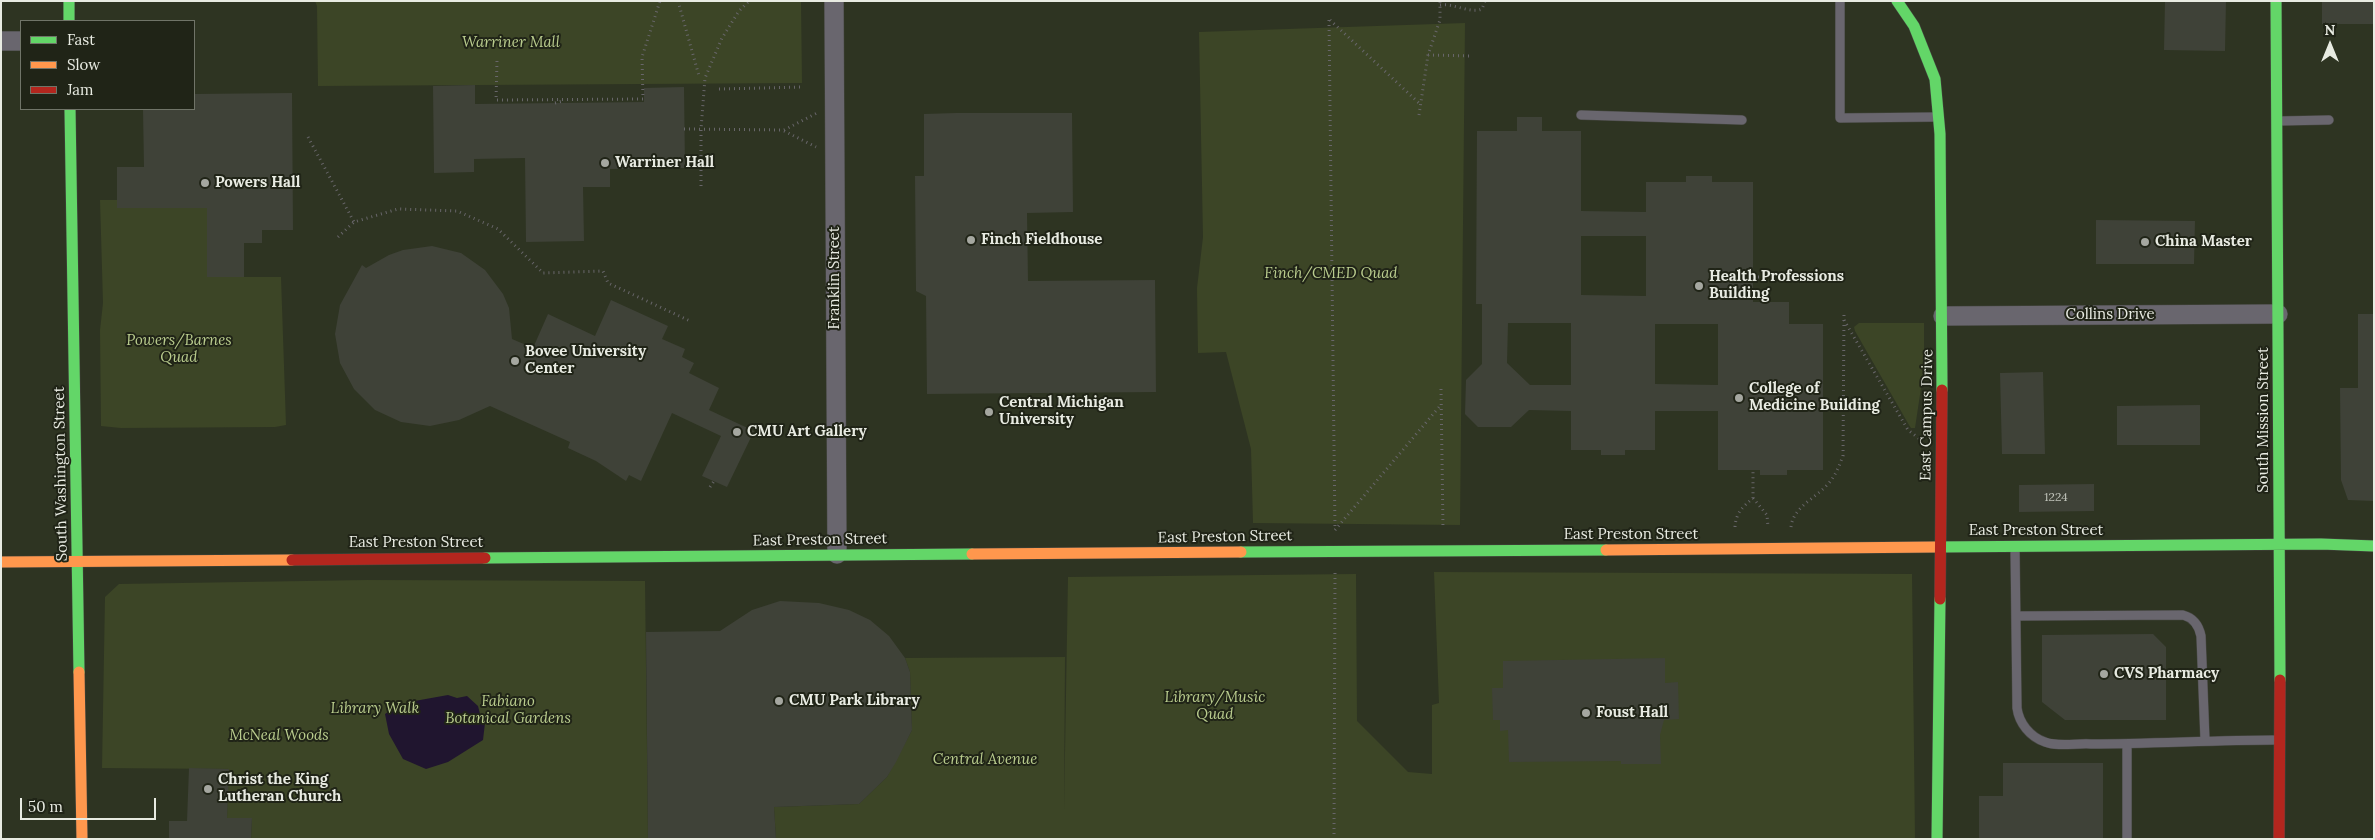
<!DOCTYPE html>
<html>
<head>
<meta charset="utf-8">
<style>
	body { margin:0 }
	#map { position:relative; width:2375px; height:840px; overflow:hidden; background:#282a24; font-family:Lora,serif }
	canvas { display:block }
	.frame { position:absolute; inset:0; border:2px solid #e8ebe2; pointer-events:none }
	.legend { position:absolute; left:20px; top:20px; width:175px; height:90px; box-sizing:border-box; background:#202417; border:1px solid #707468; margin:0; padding:6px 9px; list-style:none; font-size:15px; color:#e8ebe2 }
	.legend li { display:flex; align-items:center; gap:10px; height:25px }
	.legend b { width:25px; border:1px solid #707468 }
	.north { position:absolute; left:2305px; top:20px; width:50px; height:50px; -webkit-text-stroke:4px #202417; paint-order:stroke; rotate:0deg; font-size:14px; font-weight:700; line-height:20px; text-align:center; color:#e8ebe2 }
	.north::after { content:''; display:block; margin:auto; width:18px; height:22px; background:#e8ebe2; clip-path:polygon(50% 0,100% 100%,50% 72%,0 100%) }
	.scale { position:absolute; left:20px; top:798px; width:136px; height:22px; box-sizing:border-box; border:2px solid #e8ebe2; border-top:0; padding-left:6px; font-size:15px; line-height:18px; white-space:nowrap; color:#e8ebe2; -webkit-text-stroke:4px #202417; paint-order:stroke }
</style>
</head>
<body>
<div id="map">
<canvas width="2375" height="840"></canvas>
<div class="frame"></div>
<ul class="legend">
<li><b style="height:6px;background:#63d668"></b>Fast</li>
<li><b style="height:6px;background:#ff974d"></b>Slow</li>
<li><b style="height:6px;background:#b3261e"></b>Jam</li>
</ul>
<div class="north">N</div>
<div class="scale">50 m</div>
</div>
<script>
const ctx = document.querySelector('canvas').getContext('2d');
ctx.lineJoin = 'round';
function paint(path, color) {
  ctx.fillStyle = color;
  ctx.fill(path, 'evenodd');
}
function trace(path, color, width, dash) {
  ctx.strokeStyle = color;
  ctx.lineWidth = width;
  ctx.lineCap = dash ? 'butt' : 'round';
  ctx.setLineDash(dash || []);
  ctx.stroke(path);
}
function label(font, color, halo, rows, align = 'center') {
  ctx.font = font + ' Lora,serif';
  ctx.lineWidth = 4;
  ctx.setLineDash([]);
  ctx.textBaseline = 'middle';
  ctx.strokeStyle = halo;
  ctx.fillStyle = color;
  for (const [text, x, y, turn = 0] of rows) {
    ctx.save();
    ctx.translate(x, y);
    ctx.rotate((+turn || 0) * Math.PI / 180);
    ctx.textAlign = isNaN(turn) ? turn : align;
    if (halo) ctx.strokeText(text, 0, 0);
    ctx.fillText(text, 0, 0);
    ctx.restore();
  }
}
paint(new Path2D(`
	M1 1H2374V839H1ZM21 21H194V109H21Z`), '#2e3422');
paint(new Path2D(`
	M315 1H801L802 83 318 86 317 6Z
	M1465 23 1460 525 1253 523 1251 449 1226 352 1198 353 1197 288 1203 237 1199 32Z
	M100 200H117V208H207V277H281L286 425 275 427 121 428 101 426 100 330 103 303Z
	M1859 323H1924V368L1915 428H1911L1909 425 1855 331 1854 327Z
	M1434 572 1912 574 1915 839H776L774 807 859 804 887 777 912 730 910 672 905 658 1065 657 1064 811 1068 577 1356 574 1357 721 1408 772 1432 774V705L1439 703Z
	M367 580 645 581 648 839H251L252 819 227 818 228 769 102 768 105 597 119 584Z`), '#3c4526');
paint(new Path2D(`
	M448 695 457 698 467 696 478 706 481 718 485 723 483 740 448 762 426 769 403 759 389 734 385 714 392 709 400 708 409 702Z`), '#20152f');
paint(new Path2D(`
	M2165 1H2226L2225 51 2164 50Z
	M2322 1H2374V24H2322Z
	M475 85V104L644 102V88L684 87 685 168 610 169V187H583L584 241 526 242 525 158 474 159V172L434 173 433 86Z
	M292 93 293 230H262V243H244V277H207V208H117V167H144L143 109H194V94Z
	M956 113H1072L1073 212 1027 213 1028 281 1155 280 1156 392 927 394 926 296 916 291 915 176H924V114Z
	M1517 117H1542V131H1581V211L1646 212V182H1686V176H1712V182H1753V302H1789V324H1823V470H1787V475H1760V470H1718V411H1655V450H1625V455H1601V450H1571V411L1529 410 1511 427H1478L1465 414 1466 380 1482 364V304H1476L1477 131H1517ZM1581 236H1646V296L1581 295ZM1508 323H1571V385H1530L1507 363ZM1655 324H1718V385L1655 384Z
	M2096 220 2195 221 2194 264H2096Z
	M432 246 461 253 485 270 503 294 509 308 512 339 533 348 548 314 595 336 611 300 668 326 662 339 685 349 682 357 694 363 689 373 719 388 709 410 754 431 727 487 702 476 721 436 672 413 641 481 629 475 626 481 596 461 568 448 570 442 490 406 459 420 430 426 401 422 375 410 354 389 340 363 335 334 340 305 362 265 366 268 389 255 403 250Z
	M2358 314H2374V501L2348 500 2341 480 2340 388H2358Z
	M2043 372 2045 454H2002L2000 373Z
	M2200 405V445H2117V406Z
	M2094 484V511L2019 512V485Z
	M780 601 819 603 849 610 870 620 889 636 905 658 910 672 912 730 896 762 887 777 859 804 774 807 776 839H648L646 632 720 631 752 610Z
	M2153 634 2166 647V720H2065L2042 702V635Z
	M1665 658V683L1678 682 1679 719 1664 720 1660 735 1661 764H1621V761L1509 762 1508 730 1500 731V720H1493L1492 688H1503V661Z
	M2003 763H2103V839H1979V796H2003Z
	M189 768 229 769 227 818H252L251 839H169V821H187Z`), '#3f4238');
const lane = new Path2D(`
	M1840 1V118L1937 117
	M1581 115 1742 120
	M2279 121 2329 120
	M2015 548 2017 708C2019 723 2030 737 2045 742 2057 747 2077 743 2091 744 2152 744 2214 740 2276 740
	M2017 616 2183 615C2194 618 2199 626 2201 636L2205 740
	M2127 744V839`);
const street = new Path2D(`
	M834 1 837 554
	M1 41H21
	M1943 316 2278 314`);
const fast = new Path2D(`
	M69 1V21
	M1897 1 1914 26 1935 79 1940 134 1942 390
	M2276 1 2280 680
	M70 109 79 672
	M1937 547 2321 544 2374 546
	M1241 552 1606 550
	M485 558 972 554
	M1937 839 1940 599`);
const slow = new Path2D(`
	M1606 550 1937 547
	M972 554 1241 552
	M1 562 292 560
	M79 672 82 839`);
const jam = new Path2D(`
	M292 560 485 558
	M1940 599 1942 390
	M2279 839 2280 680`);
trace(lane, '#474843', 10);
trace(street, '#474843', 20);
trace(fast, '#474843', 12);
trace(slow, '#474843', 12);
trace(jam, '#474843', 12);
trace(new Path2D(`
	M678 1 699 76
	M1440 5C1454 3 1470 14 1482 9L1485 1
	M1329 20 1335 530
	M1330 20 1420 104
	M1428 55 1471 56
	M497 61 496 100 643 99 642 57 660 1
	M719 89 804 87
	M555 103 563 101
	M1419 115 1428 55 1440 20V1
	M684 129 784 130 817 113
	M784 131 816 147
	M308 137 354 222
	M701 186V129L705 78 722 38 739 11 749 1
	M338 237 354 222 398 209 457 211 498 229 543 273 603 271 608 283 690 321
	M1753 277H1763
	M1844 320 1908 430 1921 440
	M1441 389 1443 529
	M710 487 714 481
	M1753 498 1767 515 1768 527
	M1735 527C1736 512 1743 507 1753 498V470
	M1791 527C1793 507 1816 498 1828 484 1836 475 1839 466 1843 456L1844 313
	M1335 530 1440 406
	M1334 839 1335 573`), '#68666a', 3, [1, 4]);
trace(lane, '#69666e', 9);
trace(street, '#69666e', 19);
trace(fast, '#63d668', 11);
trace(slow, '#ff974d', 11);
trace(jam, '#b3261e', 11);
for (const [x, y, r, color] of [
	[605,163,5,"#a5a7a0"],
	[205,183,5,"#a5a7a0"],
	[971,240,5,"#a5a7a0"],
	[2145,242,5,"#a5a7a0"],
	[1699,286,5,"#a5a7a0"],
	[515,361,5,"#a5a7a0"],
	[1739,398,5,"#a5a7a0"],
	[989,412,5,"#a5a7a0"],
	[737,432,5,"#a5a7a0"],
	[2104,674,5,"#a5a7a0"],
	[779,701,5,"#a5a7a0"],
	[1586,713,5,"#a5a7a0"],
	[208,789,5,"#a5a7a0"]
]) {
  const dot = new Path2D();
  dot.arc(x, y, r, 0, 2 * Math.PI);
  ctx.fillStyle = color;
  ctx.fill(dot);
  trace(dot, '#202417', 2);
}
label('12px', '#bec1b8', null, [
	["1224",2056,498]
]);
label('italic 15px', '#bacd8e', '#202417', [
	["Warriner Mall",511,43],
	["Finch/CMED Quad",1331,274],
	["Powers/Barnes",179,341],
	["Quad",179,358],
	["Library/Music",1215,698],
	["Quad",1215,715],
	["Fabiano",508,702],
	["Botanical Gardens",508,719],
	["Library Walk",375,709],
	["McNeal Woods",279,736],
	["Central Avenue",985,760]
]);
label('bold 15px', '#e8ebe2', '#202417', [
	["Warriner Hall",615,163],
	["Powers Hall",215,183],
	["Finch Fieldhouse",981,240],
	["China Master",2155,242],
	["Health Professions",1709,277],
	["Building",1709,294],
	["Bovee University",525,352],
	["Center",525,369],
	["College of",1749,389],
	["Medicine Building",1749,406],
	["Central Michigan",999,403],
	["University",999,420],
	["CMU Art Gallery",747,432],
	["CVS Pharmacy",2114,674],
	["CMU Park Library",789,701],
	["Foust Hall",1596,713],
	["Christ the King",218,780],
	["Lutheran Church",218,797]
], 'left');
label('15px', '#e8ebe2', '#202417', [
	["Franklin Street",835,278,-90],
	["Collins Drive",2110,315],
	["East Campus Drive",1927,415,-89],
	["South Mission Street",2264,420,-90],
	["South Washington Street",61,474,-91],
	["East Preston Street",2036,531],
	["East Preston Street",1631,535],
	["East Preston Street",1225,537,-1],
	["East Preston Street",820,540,-1],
	["East Preston Street",416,543]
]);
</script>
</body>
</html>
